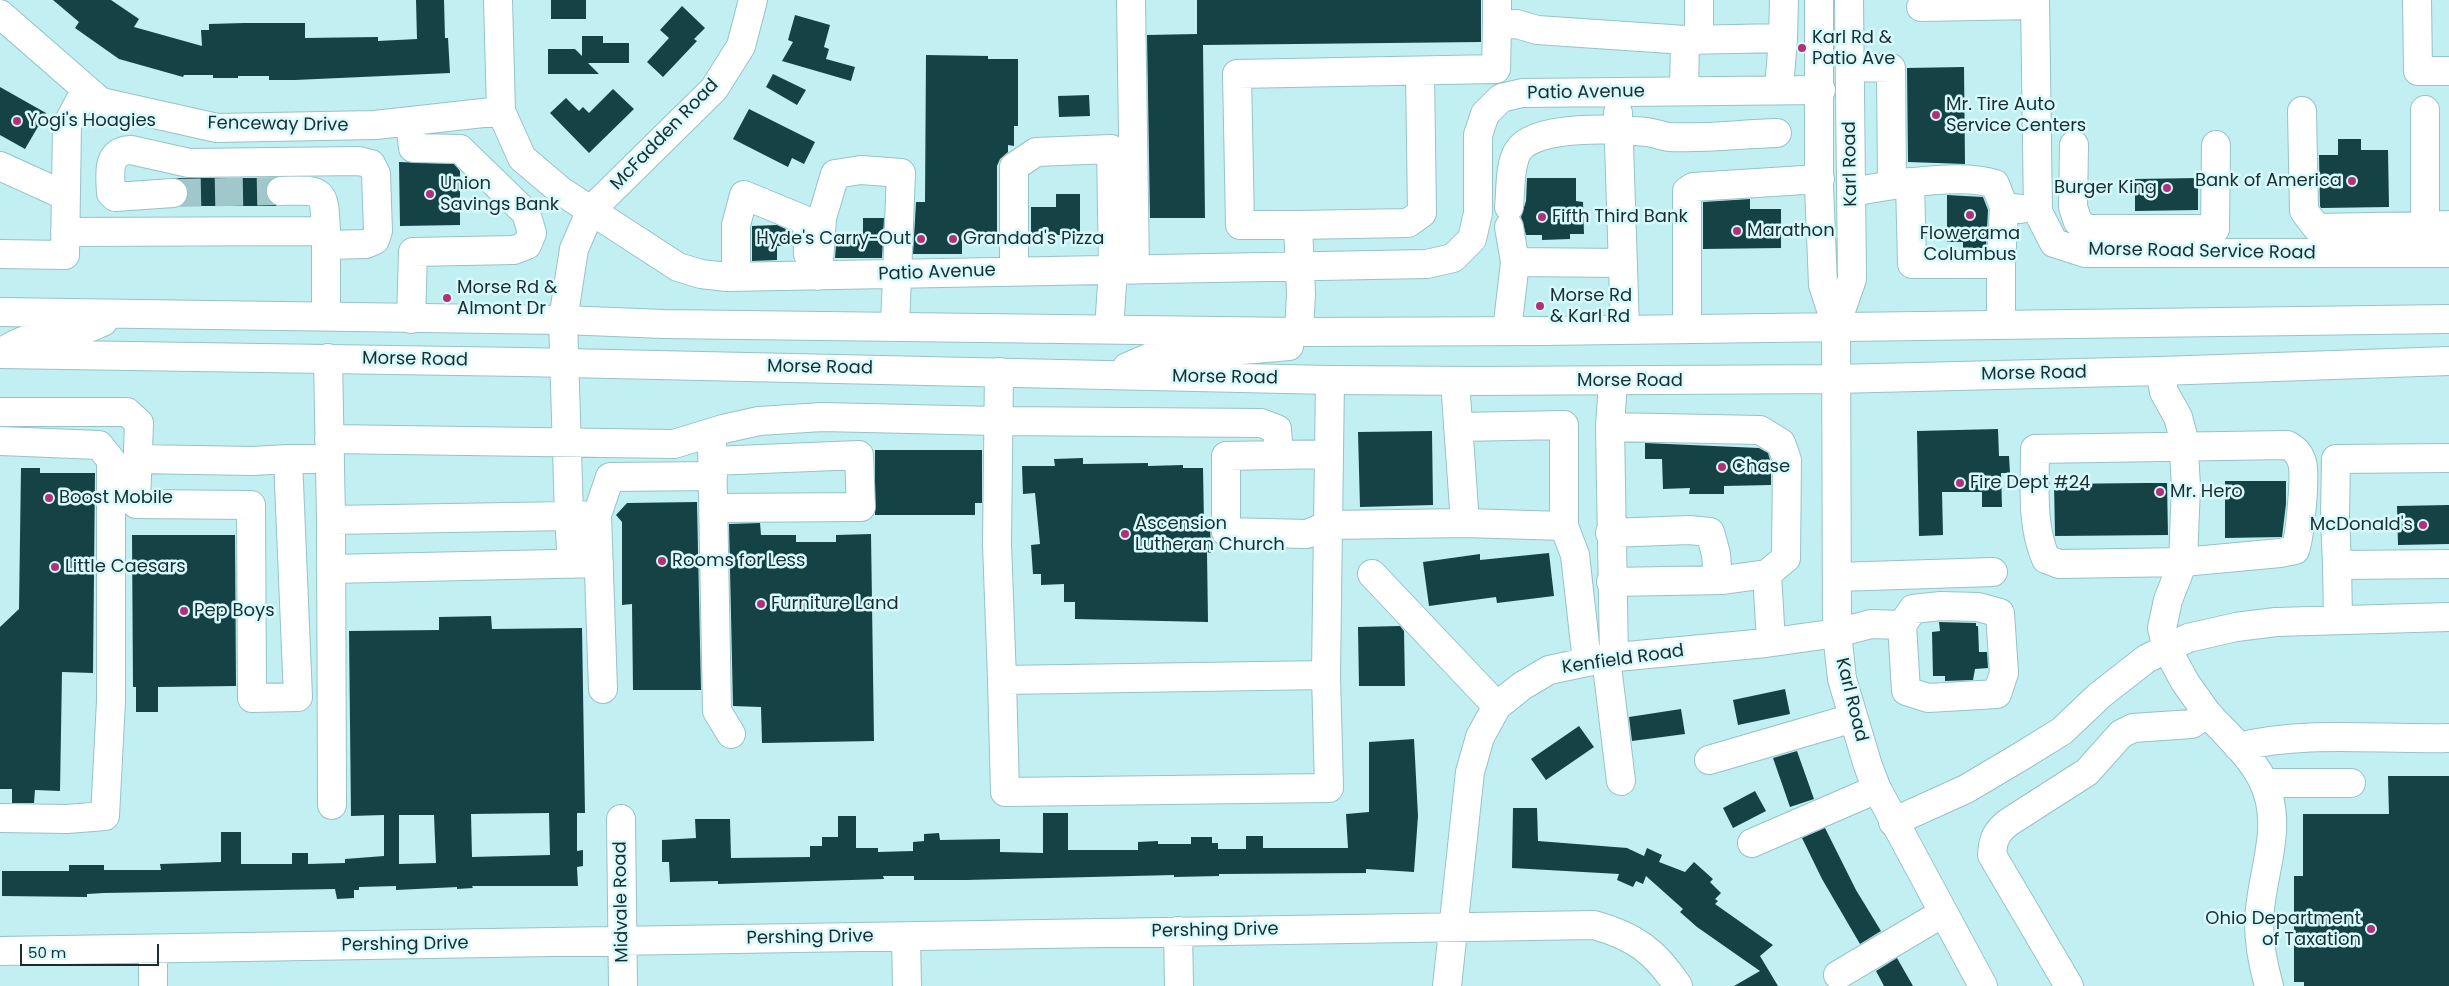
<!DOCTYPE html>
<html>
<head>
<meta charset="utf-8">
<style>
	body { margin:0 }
	#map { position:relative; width:2449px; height:986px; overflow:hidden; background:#c1eff2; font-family:Poppins,sans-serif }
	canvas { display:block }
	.scale { position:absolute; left:20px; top:944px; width:139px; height:22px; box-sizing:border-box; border:2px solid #1b2d2e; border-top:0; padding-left:6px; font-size:15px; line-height:18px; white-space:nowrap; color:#1b2d2e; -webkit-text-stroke:4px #d6fafd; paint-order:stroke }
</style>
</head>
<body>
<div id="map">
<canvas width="2449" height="986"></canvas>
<div class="scale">50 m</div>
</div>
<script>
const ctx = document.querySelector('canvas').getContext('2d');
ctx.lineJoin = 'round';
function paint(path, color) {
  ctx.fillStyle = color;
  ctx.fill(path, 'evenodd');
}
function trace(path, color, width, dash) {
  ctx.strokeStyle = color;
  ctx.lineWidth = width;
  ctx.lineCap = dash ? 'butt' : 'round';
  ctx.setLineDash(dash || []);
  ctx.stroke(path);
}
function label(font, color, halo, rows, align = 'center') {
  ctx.font = font + ' Poppins,sans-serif';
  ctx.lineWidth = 5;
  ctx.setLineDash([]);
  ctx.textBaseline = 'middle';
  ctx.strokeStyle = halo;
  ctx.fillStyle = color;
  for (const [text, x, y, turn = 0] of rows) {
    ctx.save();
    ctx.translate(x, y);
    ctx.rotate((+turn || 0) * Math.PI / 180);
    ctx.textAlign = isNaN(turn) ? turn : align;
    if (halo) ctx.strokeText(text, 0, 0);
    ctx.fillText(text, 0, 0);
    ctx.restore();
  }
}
paint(new Path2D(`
	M53 0H111L139 19 134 27 202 46 201 30H209V24L244 23H305V38L378 37V41L417 39 416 0H444L445 38H448L450 73 295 80H269V76H238V78H213V75H184L183 77 119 59 75 28 79 22Z
	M551 0H586V19H551Z
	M1197 0H1481V42L1203 45 1205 218H1150L1147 35 1197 34Z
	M682 6 705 28 694 39 697 41 663 77 647 62 669 38 660 30Z
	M795 15 830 25 824 47 829 49 826 59 855 67 851 81 782 61 793 42 788 40Z
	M582 36H603V43H629V63H588L599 74H548V49H575L582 56Z
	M926 55 988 56V59H1018V126H1014V146L1008 145V152L1000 159 997 166V236L962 235V254H913L916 202H925Z
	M1964 67 1965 164 1908 162 1907 68Z
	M773 74 806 90 797 105 766 87Z
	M0 87 46 113 25 149 0 135Z
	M613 89 634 109 589 153 550 113 566 98 579 111 583 107 589 113Z
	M1089 95 1090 116 1059 117 1058 96Z
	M749 109 815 142 804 164 792 158 788 167 733 139Z
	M2338 139H2361V150H2388L2389 207 2321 208 2320 206 2319 155H2338Z
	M399 162 454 164 460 171V225L400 226Z
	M173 178H273L267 184 265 192 268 200 277 206H182L187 199 188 191 186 184 180 179Z
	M1527 178H1576V201L1583 202 1584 234H1570V239L1542 240V235H1526L1521 217 1526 201Z
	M2198 178V210L2135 211V179Z
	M1056 194H1080V240H1065V235H1031V207H1056Z
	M1947 195 1983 197 1988 210 1986 248H1963V242H1947Z
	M1750 199V209H1781V248L1703 249V202Z
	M863 218H884L882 258H835L837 233H863Z
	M777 225 792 232V246H777V260L752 261V226Z
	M1998 429 1999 456H2009L2010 473H2001L2002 507H1982V492H1942L1943 535 1919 536 1917 431Z
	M1432 431 1433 505 1360 507 1358 432Z
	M1645 443 1759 448 1768 453 1771 463V485L1724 486V494H1689L1690 488 1663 489 1662 459H1645Z
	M875 450H982V503H975V515H875Z
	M1083 458V464L1148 463V466L1183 465V468H1203L1204 524H1210L1211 553 1207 552 1208 622 1075 619V602H1064V584L1041 585V574H1033L1031 545 1040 544 1035 493 1023 494 1022 466H1055L1054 459Z
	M21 468H40V473H95L93 673 62 672 60 791 35 790 34 803H12V789H0V627L19 609Z
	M2225 481H2286V504L2282 537 2225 538Z
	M2145 483H2167L2168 535 2055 536 2054 484Z
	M697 502 701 690H633L632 604 622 605V522L616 515 627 503Z
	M2449 505V544L2398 545 2397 506Z
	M760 523 761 535H796V542H836V535L871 534 874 741 762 743 761 707 733 706 729 524Z
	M132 535H235L236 686 158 687V712H136V687H133Z
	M1549 553 1554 596 1497 603 1496 597 1429 606 1423 562 1480 554V560Z
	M491 616 492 629 582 628 585 813H577V851L583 850V866L577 867 578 886H472L473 888 457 889V887L396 890V886L359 887V890H354V898L337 899 335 889 104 893 87 894V897L2 896V871H69V865H104V870H161L160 864 221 862V832H241V864H292V853H308V864L345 863V859L384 856V815L351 816 349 631 439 630V617ZM549 813 550 855 472 857 471 814ZM399 815H434L436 863 399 864Z
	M1939 622 1976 623V626H1978L1979 652H1987L1988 668 1975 669 1973 680 1945 681V676H1933L1932 632 1940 631Z
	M1400 626 1404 631 1405 686H1359L1358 627Z
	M1785 689 1790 714 1738 725 1733 700Z
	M1681 709 1685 734 1632 741 1629 717Z
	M1579 726 1594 747 1546 780 1531 759Z
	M1414 739 1418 816 1414 872 1366 869V873L1219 874V876L1174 877V875L966 880H914V876H883L884 879 718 884V881L670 882 669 862H662V840L696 838 695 819H730L731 858 810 857V846H822V837H838V816H856V848H878V852L913 851V842L924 841V834L939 833 940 840 1000 839V852L1043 853V813H1068V850H1138V842L1158 841V844H1191V837H1212V843H1218V849H1246V836H1263V848H1348L1346 814 1369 812V742Z
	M1797 751 1814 799 1790 807 1773 758Z
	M2388 776H2449V986H2304V982H2294V876H2303V814H2389Z
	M1755 791 1766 811 1733 828 1723 808Z
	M1513 808H1537L1538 841 1627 848 1644 856 1647 848 1662 855 1659 862 1685 872 1694 862 1713 879 1710 882 1721 893 1715 899 1718 901 1715 904 1773 945 1760 956 1778 986H1734L1760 971 1697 927 1680 912 1683 909 1646 876 1643 884 1636 881 1633 887 1617 880 1619 874 1512 868Z
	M1825 828 1856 890 1881 931 1860 944 1822 879 1802 838Z
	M1897 958 1913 986H1884L1876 971Z`), '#154245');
trace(new Path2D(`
	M173 193 281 191`), '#a0c8cb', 28, [28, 14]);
const minor = new Path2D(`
	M498 0 501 111 522 158 561 191 678 267 701 274 727 277 1427 264 1453 258 1472 239 1478 213V135L1485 114 1501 98 1522 93 1821 90
	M1131 0 1135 270
	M1497 0V25
	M1699 0V40
	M2035 0 2038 212 2054 243 2085 253H2449
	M2417 0 2418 71H2449
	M1921 7 2035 5
	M0 14 101 102 217 128 375 125 501 111
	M1850 67 1891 68 1892 185
	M1779 89 1783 38
	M1684 91 1685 40
	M2425 110V226L2449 225
	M2302 111 2304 211 2317 228 2425 226
	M1618 113 1625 329
	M410 122 413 148 460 149 526 213 532 233 527 245 514 250 413 252 411 319
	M2074 145 2073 207 2078 222 2087 229H2215L2216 145
	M0 166 66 196
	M1910 182 1912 264H2001L2004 207
	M281 191C324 190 324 188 326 231
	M1852 192C1889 185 1961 172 1995 184L2004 207 2021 209
	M173 193 115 197 111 193C110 174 106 151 131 150L189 163 359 161 371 164 376 174 378 231 375 240 366 244 326 245
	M1509 207C1511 191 1509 165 1518 151 1535 124 1618 129 1647 132 1654 133 1662 136 1669 137 1704 139 1741 134 1777 133
	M1298 225 1408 223 1422 213 1420 71
	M65 232 326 231V316
	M0 254 65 255 67 125 86 89
	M1515 262 1623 263
	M1014 271V167L1036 152 1111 149 1113 270 1109 329
	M736 276V225L744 195 807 221 808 254
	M818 276 822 218 835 174 861 170 901 173 895 326
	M2001 324V264
	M1687 328V191L1693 187 1820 179
	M1507 331 1515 262 1509 227
	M1299 332 1301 294 1298 225H1240L1237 74 1496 69 1497 25 1517 24 1537 30 1685 40 1783 38 1784 0
	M328 358 331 520 332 805
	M999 372 997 544 1002 680 1326 675 1328 525 1307 534 1226 532V456L1329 454
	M1330 380 1328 525 1465 523
	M1455 381 1465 523 1564 526 1575 555 1587 662
	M1613 381 1610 427 1614 657
	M0 412H127L139 423 136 504 251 505 252 698 298 697 288 459H330
	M1458 427 1564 425V526
	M1610 427 1760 430 1781 443 1787 460 1786 558 1767 574 1771 642
	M329 439 674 444 723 429 759 421 822 417 997 421 1261 423 1277 429 1279 455
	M0 441 99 445 111 460V701L105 816 67 819 0 818
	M712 444 717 711 731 734
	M2287 445C2295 449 2299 453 2302 462 2306 475 2300 537 2295 550L2280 553 2183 562 2059 564 2046 559C2031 525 2035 486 2035 449Z
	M2449 458 2336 459 2335 517 2337 565 2449 564
	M138 459 252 461 288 459
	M713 461 859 455 861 507 714 508
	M597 515 603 689
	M331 520 569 516 563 320 574 249 591 210 714 89 741 46 753 0
	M1610 533 1689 530 1710 532 1716 554 1718 580
	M572 564 569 516 597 515 610 477 713 476
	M2337 565 2338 620
	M331 569 599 563
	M1372 574 1497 706
	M1837 577 1993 572
	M1611 582 1723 580 1767 574
	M1941 606 1978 607 2000 613 2004 673 1997 694 1928 698 1906 691 1902 625 1913 609Z
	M1606 658 1621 781
	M1002 680 1005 792 1329 788 1326 675
	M2207 713C2225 733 2248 753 2261 777 2287 825 2260 873 2259 922 2259 945 2263 965 2269 986
	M2238 747C2307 730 2379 740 2449 738
	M1709 760 1853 718
	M2264 783H2351
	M621 819 623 986
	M1893 822 1966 789 2020 757 2062 731 2100 695 2146 659 2188 638 2236 627 2276 622 2449 617
	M1752 843 1877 789
	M1178 931 1179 986
	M906 937 907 986
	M153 949V986
	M0 951 1594 925C1634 936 1655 951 1678 986
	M1838 975 1943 913
	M1447 986 1470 772 1480 737 1497 706 1522 686 1549 670 1606 658 1766 643 1837 633 1871 624 1902 625
	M2069 986 1992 855C1993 839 1996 832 2009 822L2087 772 2121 734 2133 728 2192 724 2207 713 2185 682 2167 649 2162 628 2168 600 2183 562 2186 486 2183 436 2178 417 2164 392 2160 371`);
const major = new Path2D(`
	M1819 0V186L1823 285 1836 325 1837 633 1842 679 1868 766 1877 789 1983 986
	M0 312 563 320 664 324 1299 332 1542 331 2449 319
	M1836 325 1852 279 1849 0
	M4 351C30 333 51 337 80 330 88 329 95 325 103 322
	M0 354 522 362 1330 380 1478 381 1836 379 2160 371 2449 361
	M1127 367 1148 358 1289 346`);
trace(minor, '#97c3c6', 30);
trace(major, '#97c3c6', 30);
trace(minor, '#fff', 28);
trace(major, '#fff', 28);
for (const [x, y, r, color] of [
	[1802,48,5,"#b33078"],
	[1936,115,5,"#b33078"],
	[17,121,5,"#b33078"],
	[2352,181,5,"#b33078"],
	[2167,188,5,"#b33078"],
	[430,194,5,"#b33078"],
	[1970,215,5,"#b33078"],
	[1542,217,5,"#b33078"],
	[1737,231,5,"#b33078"],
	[921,239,5,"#b33078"],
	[953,239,5,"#b33078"],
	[447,298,5,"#b33078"],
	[1540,306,5,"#b33078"],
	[1722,467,5,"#b33078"],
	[1960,483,5,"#b33078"],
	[2160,492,5,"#b33078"],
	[49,498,5,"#b33078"],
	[2423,525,5,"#b33078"],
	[1125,534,5,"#b33078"],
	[662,561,5,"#b33078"],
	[55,567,5,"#b33078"],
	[761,604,5,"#b33078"],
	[184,611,5,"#b33078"],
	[2371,929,5,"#b33078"]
]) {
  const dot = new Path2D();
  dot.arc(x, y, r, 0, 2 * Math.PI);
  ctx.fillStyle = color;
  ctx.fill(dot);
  trace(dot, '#d6fafd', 2);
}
label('18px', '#1b2d2e', '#d6fafd', [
	["Karl Rd &",1812,38],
	["Patio Ave",1812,59],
	["Mr. Tire Auto",1946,105],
	["Service Centers",1946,126],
	["Yogi's Hoagies",27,121],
	["Bank of America",2342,181,"right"],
	["Union",440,184],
	["Savings Bank",440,205],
	["Burger King",2157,188,"right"],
	["Fifth Third Bank",1552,217],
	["Marathon",1747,231],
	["Flowerama",1970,234,"center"],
	["Columbus",1970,255,"center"],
	["Hyde's Carry-Out",911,239,"right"],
	["Grandad's Pizza",963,239],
	["Morse Rd &",457,288],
	["Almont Dr",457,309],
	["Morse Rd",1550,296],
	["& Karl Rd",1550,317],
	["Chase",1732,467],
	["Fire Dept #24",1970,483],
	["Mr. Hero",2170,492],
	["Boost Mobile",59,498],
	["Ascension",1135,524],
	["Lutheran Church",1135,545],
	["McDonald's",2413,525,"right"],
	["Rooms for Less",672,561],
	["Little Caesars",65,567],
	["Furniture Land",771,604],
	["Pep Boys",194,611],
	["Ohio Department",2361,919,"right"],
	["of Taxation",2361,940,"right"]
], 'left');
label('18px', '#1b2d2e', '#d6fafd', [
	["Patio Avenue",1586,93,-1],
	["Fenceway Drive",278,125,1],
	["McFadden Road",665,135,-46],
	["Karl Road",1851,164,-91],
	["Morse Road Service Road",2202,252,1],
	["Patio Avenue",937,273,-2],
	["Morse Road",415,360,1],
	["Morse Road",820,368,1],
	["Morse Road",2034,374,-1],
	["Morse Road",1225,378,1],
	["Morse Road",1630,381],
	["Kenfield Road",1623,660,-8],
	["Karl Road",1851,700,76],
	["Midvale Road",622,902,-91],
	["Pershing Drive",1215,931,-1],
	["Pershing Drive",810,938,-1],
	["Pershing Drive",405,945,-1]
]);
</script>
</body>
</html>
